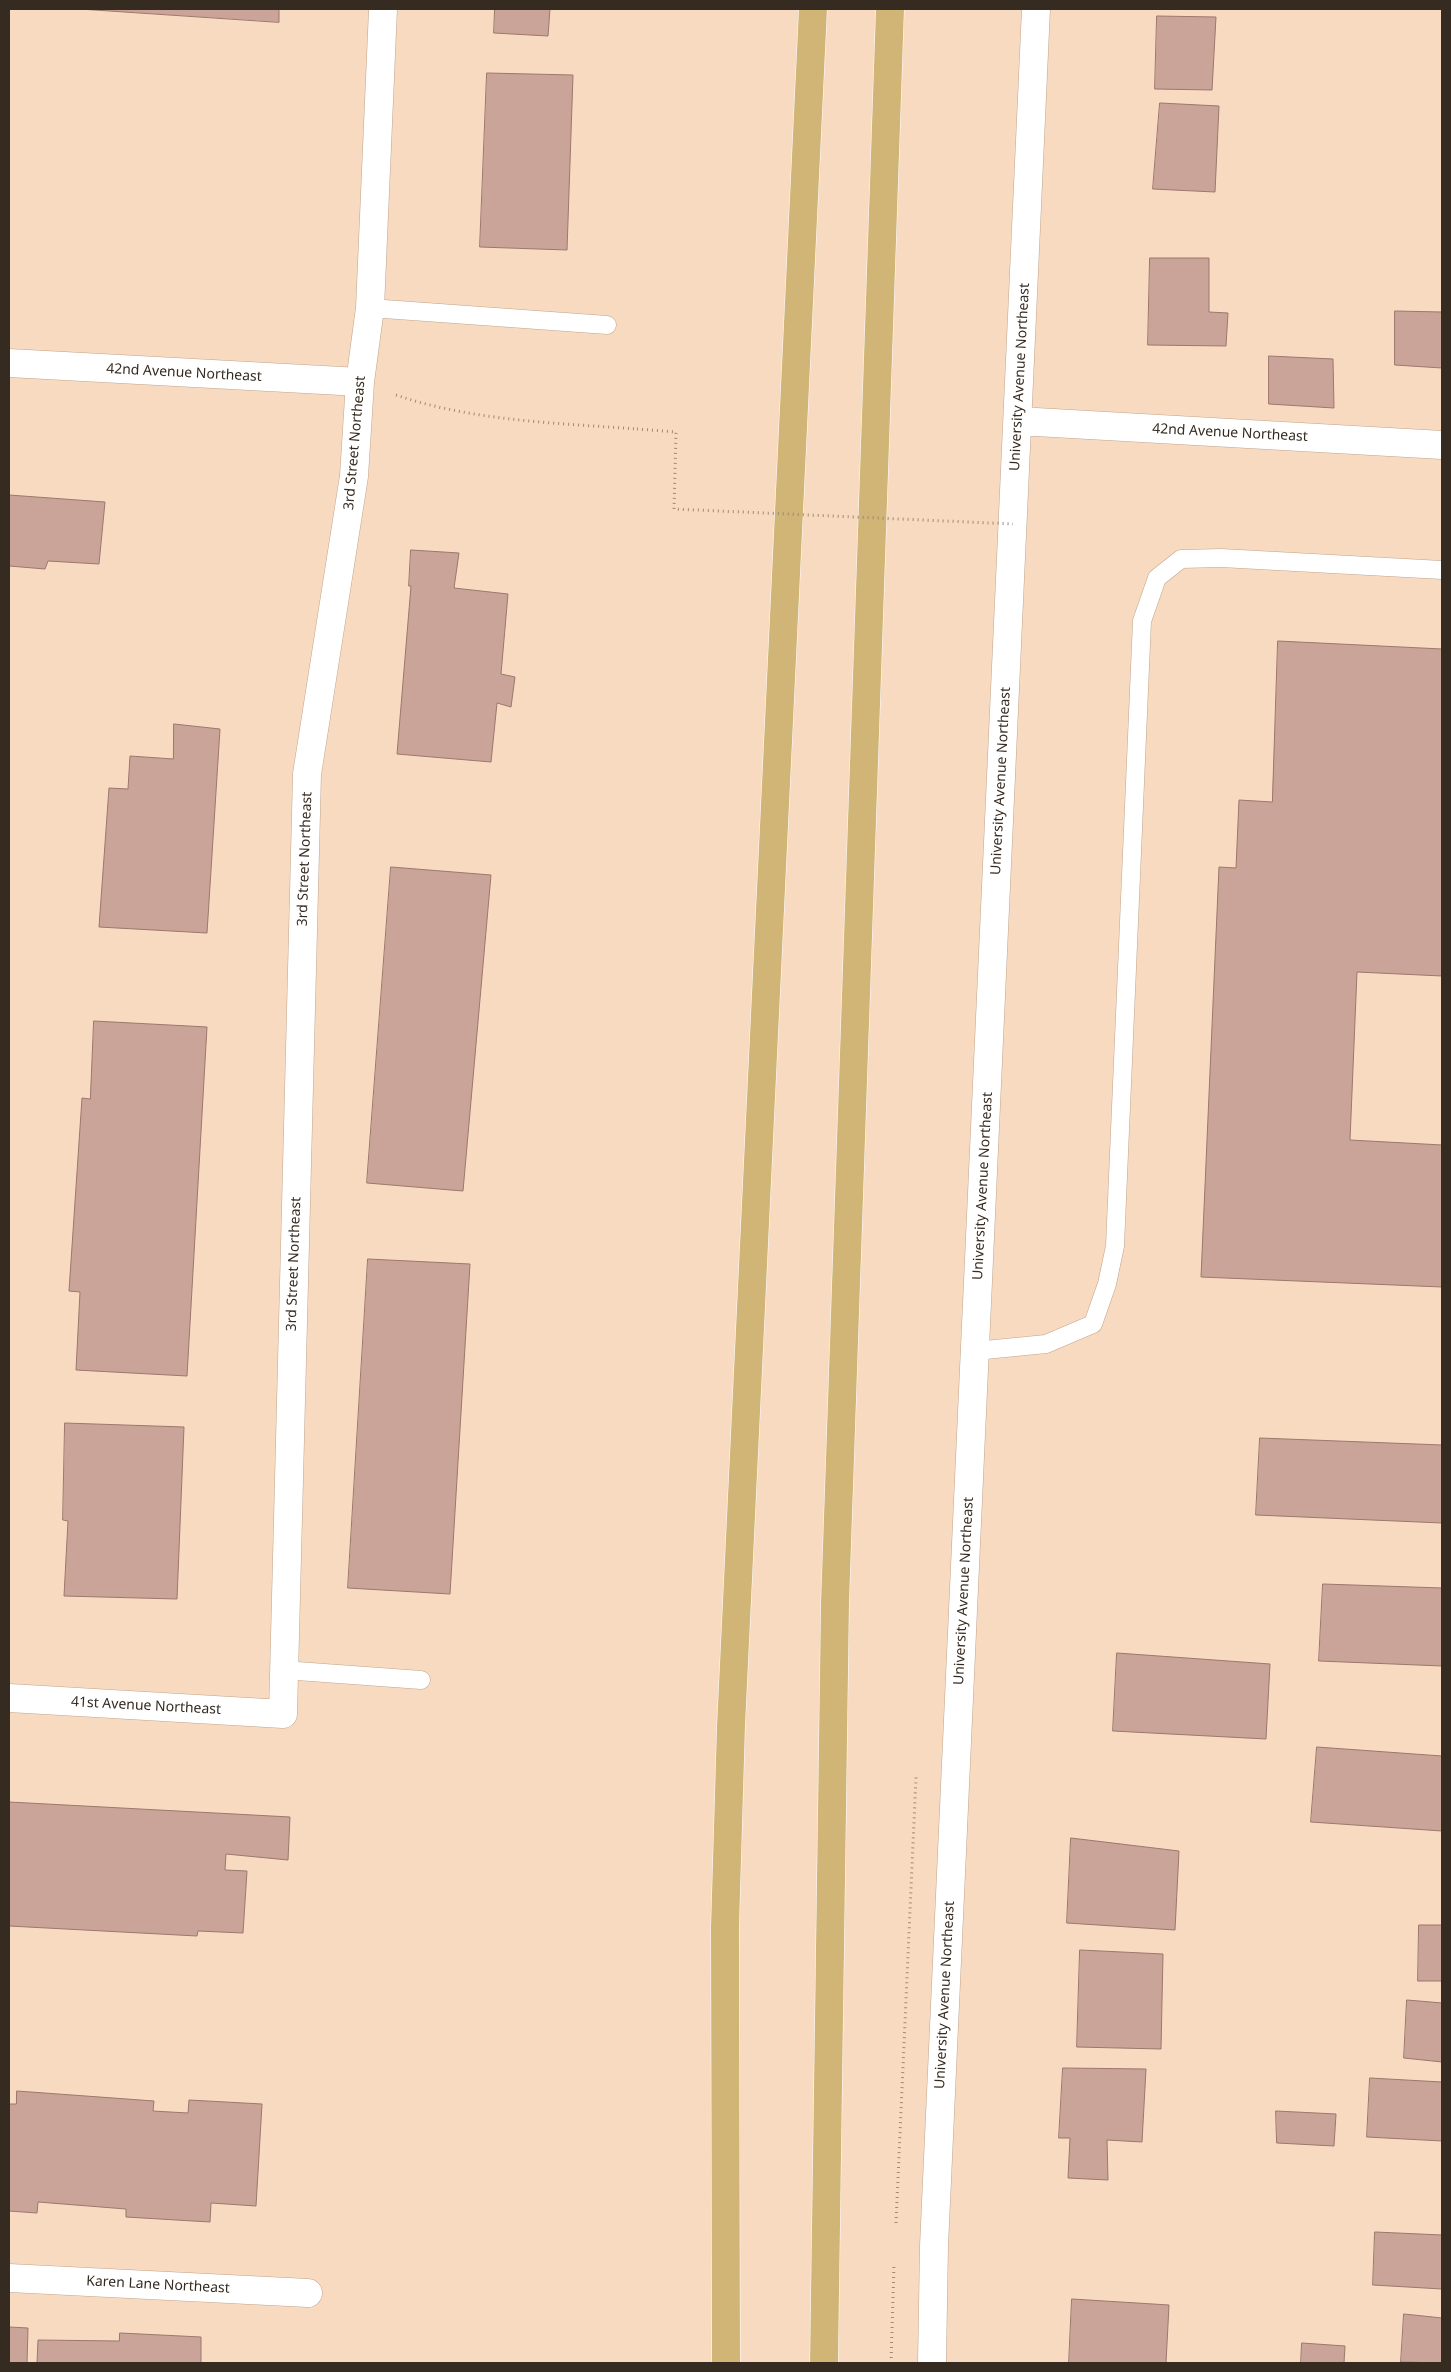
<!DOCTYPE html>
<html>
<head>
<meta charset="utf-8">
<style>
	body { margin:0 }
	#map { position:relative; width:1451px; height:2372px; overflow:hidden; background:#f8dac0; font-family:"Noto Sans",sans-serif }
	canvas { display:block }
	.frame { position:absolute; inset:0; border:10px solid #362b21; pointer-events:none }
</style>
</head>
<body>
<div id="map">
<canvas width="1451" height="2372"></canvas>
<div class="frame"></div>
</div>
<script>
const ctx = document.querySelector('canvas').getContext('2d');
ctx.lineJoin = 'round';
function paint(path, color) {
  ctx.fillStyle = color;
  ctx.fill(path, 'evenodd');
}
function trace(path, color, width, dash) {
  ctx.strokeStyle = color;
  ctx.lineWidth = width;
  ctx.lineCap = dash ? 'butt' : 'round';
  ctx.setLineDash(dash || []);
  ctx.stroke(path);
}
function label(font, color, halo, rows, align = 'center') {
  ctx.font = font + ' "Noto Sans",sans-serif';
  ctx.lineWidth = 5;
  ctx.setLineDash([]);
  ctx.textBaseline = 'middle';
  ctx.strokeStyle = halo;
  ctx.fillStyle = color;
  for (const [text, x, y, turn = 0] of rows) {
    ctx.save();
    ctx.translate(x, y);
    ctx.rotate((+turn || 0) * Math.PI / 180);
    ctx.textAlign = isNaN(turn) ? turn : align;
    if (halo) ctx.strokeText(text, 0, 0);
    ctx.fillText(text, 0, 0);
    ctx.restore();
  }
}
const building = new Path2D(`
	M80 9H279V22Z
	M495 9H550L548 36 494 33Z
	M1157 16 1216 17 1212 90 1155 89Z
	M487 73 573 75 567 250 480 247Z
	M1160 103 1219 106 1215 192 1153 189Z
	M1150 258H1209V312L1228 313 1226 346 1148 345Z
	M1395 311 1442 312V368L1395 365Z
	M1269 356 1333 359 1334 408 1269 404Z
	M9 495 105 502 99 564 48 561 45 569 9 566Z
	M411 550 459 553 454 588 508 594 501 674 515 677 511 707 497 703 491 762 397 754 411 586H409Z
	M1278 641 1442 649V976L1357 972 1350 1140 1442 1145V1287L1201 1277 1219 867 1236 868 1239 800 1272 802Z
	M174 724 220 729 207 933 99 927 109 788 128 789 130 756 173 759Z
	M391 867 491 875 463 1191 367 1183Z
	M94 1021 207 1027 187 1376 76 1370 80 1292 69 1291 82 1098 90 1099Z
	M368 1259 470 1264 450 1594 348 1588Z
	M65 1423 184 1427 177 1599 64 1596 68 1521 63 1520Z
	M1260 1438 1442 1445V1523L1256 1515Z
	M1323 1584 1442 1588V1666L1319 1661Z
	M1117 1653 1270 1664 1266 1739 1113 1731Z
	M1317 1747 1442 1756V1831L1311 1822Z
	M9 1802 290 1817 288 1860 226 1854 225 1870 247 1871 243 1933 198 1931 197 1936 9 1926Z
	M1071 1838 1179 1851 1175 1930 1067 1923Z
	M1419 1925H1442V1981H1418Z
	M1080 1950 1163 1954 1161 2049 1077 2047Z
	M1407 2000 1442 2003V2062L1404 2058Z
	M1063 2068 1146 2069 1142 2142 1107 2140 1108 2180 1068 2178 1070 2138H1059Z
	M1370 2078 1442 2082V2141L1367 2137Z
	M17 2091 154 2101 153 2111 188 2113 189 2100 262 2104 256 2206 211 2203 210 2222 126 2217V2209L38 2202 37 2213 9 2211V2104H16Z
	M1276 2111 1336 2114 1334 2146 1277 2143Z
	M1375 2232 1442 2235V2289L1373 2285Z
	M1072 2299 1169 2305 1166 2363H1069Z
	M1404 2314 1442 2318V2363L1401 2362Z
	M9 2327 28 2328 27 2363H9Z
	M120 2333 201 2337V2363H37L38 2340 119 2341Z
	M1302 2343 1345 2346 1344 2363H1301Z`);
paint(building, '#caa499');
trace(building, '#9b776d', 1);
const service = new Path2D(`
	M370 308 607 325
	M975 1351 1046 1344 1093 1324 1107 1284 1115 1246 1142 621 1157 578 1181 559 1221 558 1442 570
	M283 1670 421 1680`);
const minor = new Path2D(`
	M9 363 360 382
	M1018 421 1442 445
	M9 1698 283 1714 307 774 354 476 360 382 370 308 383 9
	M9 2278 308 2293
	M932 2363 934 2246 1036 9`);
const primary = new Path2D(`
	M726 2363 725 1927 731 1726 813 9
	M824 2363 835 1603 890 9`);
trace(service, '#c0a48b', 19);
trace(minor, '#c0a48b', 29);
trace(primary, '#fff', 29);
trace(new Path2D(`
	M396 395C472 421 557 423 637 429
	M896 2223 916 1777
	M891 2363 894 2264`), '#9e8976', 3, [1, 4]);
trace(service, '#fff', 18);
trace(minor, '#fff', 28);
trace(primary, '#d1b576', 28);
trace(new Path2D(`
	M637 429 676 432 674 509 1013 524`), '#9e8976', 3, [1, 4]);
label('14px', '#362b21', '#fff', [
	["42nd Avenue Northeast",184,373,3],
	["University Avenue Northeast",1020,377,-87],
	["42nd Avenue Northeast",1230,433,3],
	["3rd Street Northeast",355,443,-85],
	["University Avenue Northeast",1001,781,-87],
	["3rd Street Northeast",305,859,-88],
	["University Avenue Northeast",983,1186,-87],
	["3rd Street Northeast",294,1264,-88],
	["University Avenue Northeast",964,1591,-87],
	["41st Avenue Northeast",146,1706,3],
	["University Avenue Northeast",945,1995,-87],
	["Karen Lane Northeast",158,2285,3]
]);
</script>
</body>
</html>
